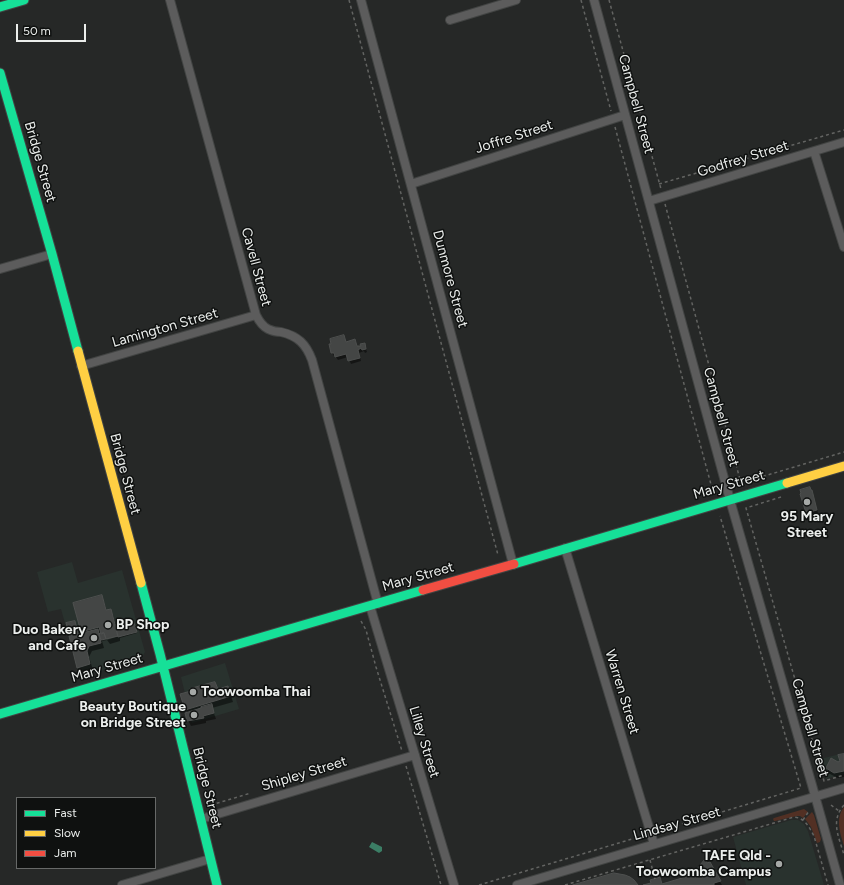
<!DOCTYPE html>
<html>
<head>
<meta charset="utf-8">
<style>
	body { margin:0 }
	#map { position:relative; width:844px; height:885px; overflow:hidden; background:#262827; font-family:Figtree,sans-serif }
	canvas { display:block }
	.legend { position:absolute; left:16px; top:797px; width:140px; height:72px; box-sizing:border-box; background:#0f1110; border:1px solid #676968; margin:0; padding:5px 7px; list-style:none; font-size:12px; color:#ebeeec }
	.legend li { display:flex; align-items:center; gap:8px; height:20px }
	.legend b { width:20px; border:1px solid #676968 }
	.scale { position:absolute; left:16px; top:24px; width:70px; height:18px; box-sizing:border-box; border:2px solid #ebeeec; border-top:0; padding-left:5px; font-size:12px; line-height:14px; white-space:nowrap; color:#ebeeec; -webkit-text-stroke:3px #0f1110; paint-order:stroke }
</style>
</head>
<body>
<div id="map">
<canvas width="844" height="885"></canvas>
<ul class="legend">
<li><b style="height:5px;background:#16e098"></b>Fast</li>
<li><b style="height:5px;background:#ffcf43"></b>Slow</li>
<li><b style="height:5px;background:#f24e42"></b>Jam</li>
</ul>
<div class="scale">50 m</div>
</div>
<script>
const ctx = document.querySelector('canvas').getContext('2d');
ctx.lineJoin = 'round';
function paint(path, color) {
  ctx.fillStyle = color;
  ctx.fill(path, 'evenodd');
}
function trace(path, color, width, dash) {
  ctx.strokeStyle = color;
  ctx.lineWidth = width;
  ctx.lineCap = dash ? 'butt' : 'round';
  ctx.setLineDash(dash || []);
  ctx.stroke(path);
}
function label(font, color, halo, rows, align = 'center') {
  ctx.font = font + ' Figtree,sans-serif';
  ctx.lineWidth = 3;
  ctx.setLineDash([]);
  ctx.textBaseline = 'middle';
  ctx.strokeStyle = halo;
  ctx.fillStyle = color;
  for (const [text, x, y, turn = 0] of rows) {
    ctx.save();
    ctx.translate(x, y);
    ctx.rotate((+turn || 0) * Math.PI / 180);
    ctx.textAlign = isNaN(turn) ? turn : align;
    if (halo) ctx.strokeText(text, 0, 0);
    ctx.fillText(text, 0, 0);
    ctx.restore();
  }
}
paint(new Path2D(`
	M72 562 78 583 122 570 145 652 141 659 80 677 61 609 48 612 37 572Z
	M225 663 239 709 192 723 181 677Z
	M844 753V774L826 779 820 759Z
	M791 820H798L804 824 808 831 824 885H746L733 837Z`), '#29322e');
paint(new Path2D(`
	M844 807V846C840 832 835 819 844 807Z
	M804 809 808 812 803 818 800 816H797L775 821H774L773 819 774 818Z
	M812 812 814 815 821 839 820 842 817 843 811 827 805 819Z`), '#523024');
paint(new Path2D(`
	M372 842 382 847V851L379 853 369 847Z`), '#3b7e65');
paint(new Path2D(`
	M344 337 346 343 355 340 358 347H362L364 344 367 352 365 353 364 351 359 353 361 361 351 364 348 357 338 360 335 356H334L332 353Z
	M809 488 813 495 818 513 808 516 806 513Z
	M101 597 104 602 107 611 110 610 113 615 116 626 134 623 137 633 120 638V641L110 644 107 640 119 636V634L105 638 107 640 102 641 104 648 92 651 89 657 93 670 81 673 78 667 74 622 77 627 79 635 84 634 82 631Z
	M227 687 230 693 233 702 212 708 216 719 206 721V723L191 726 188 720V713L186 709 218 690Z
	M844 755V777L838 778 830 774 827 768 841 762Z
	M706 860 708 864 709 863 722 885H663L692 876Z`), '#0007');
const building = new Path2D(`
	M344 335 346 342 355 339 357 346H361L360 344 365 343 366 349 362 350 361 348 358 350 360 358 348 361 346 354 335 357 334 353H331L329 344H331L330 339Z
	M810 487 811 490H812L817 510 806 513 800 494 801 493 800 490Z
	M102 595 106 610 111 609 118 636 106 639 104 633 101 634 99 627 81 632 73 603Z
	M133 620 137 632 118 637 115 625Z
	M75 621 78 634 98 629 101 643 89 646 87 651 90 664 77 668 69 636 70 635 66 623Z
	M104 633 106 639 101 640 99 634Z
	M215 682 218 689 228 686 231 696 185 710 180 694 191 691 190 689Z
	M212 704 214 713 203 716 204 718 187 721 185 713 201 708V707Z
	M844 754V771L834 773 826 768 831 758 838 762 840 761 838 755Z
	M706 858 707 863 710 862 721 881 714 883V885H643L651 883 650 880 660 877 662 884 692 875Z
	M614 873 625 875 630 877 634 880 638 885H573Z`);
paint(building, '#444645');
trace(building, '#4e504f', 1);
const street = new Path2D(`
	M170 0 256 315C259 321 262 326 268 329 272 331 276 332 281 332 298 336 306 344 312 360L378 604
	M361 0 513 564
	M594 0 730 500 812 785 840 885
	M450 20 516 0
	M814 151 844 247
	M411 184 625 115
	M649 201 844 142
	M0 269 52 254
	M81 366 256 315
	M565 548 654 844
	M370 606 454 885
	M201 819 415 755
	M122 885 210 859
	M517 885 844 788`);
const fast = new Path2D(`
	M0 7 24 0
	M0 73 52 254 78 351
	M514 564 787 483
	M141 583 160 654 217 885
	M0 714 423 590`);
const slow = new Path2D(`
	M78 351 141 583
	M787 483 844 466`);
const jam = new Path2D(`
	M423 590 514 564`);
trace(street, '#424443', 10);
trace(fast, '#424443', 11);
trace(slow, '#424443', 11);
trace(jam, '#424443', 11);
trace(new Path2D(`
	M349 0 498 555
	M581 0 611 111
	M609 0 661 189
	M615 127 713 492
	M659 184 844 130
	M665 204 741 483 844 452
	M781 497 746 508 824 781 844 775
	M361 621 366 630 376 667 402 751
	M406 766 441 885
	M211 805 251 793
	M831 805 839 811
	M844 805C830 821 839 837 844 855
	M803 820 809 811
	M659 831 801 788 720 516
	M650 860 655 879
	M479 885 642 836
	M565 885 794 817C805 818 809 827 814 836L828 885`), '#636462', 1.5, [3, 3]);
trace(street, '#5c5c5c', 8);
trace(fast, '#16e098', 9);
trace(slow, '#ffcf43', 9);
trace(jam, '#f24e42', 9);
for (const [x, y, r, color] of [
	[807,502,4,"#a6a9a7"],
	[108,625,4,"#a6a9a7"],
	[94,638,4,"#a6a9a7"],
	[193,692,4,"#a6a9a7"],
	[194,715,4,"#a6a9a7"],
	[779,864,4,"#a6a9a7"]
]) {
  const dot = new Path2D();
  dot.arc(x, y, r, 0, 2 * Math.PI);
  ctx.fillStyle = color;
  ctx.fill(dot);
  trace(dot, '#0f1110', 1.5);
}
label('14px', '#ebeeec', '#0f1110', [
	["Campbell Street",636,104,75],
	["Joffre Street",514,137,-18],
	["Godfrey Street",743,159,-17],
	["Bridge Street",40,162,74],
	["Cavell Street",256,267,75],
	["Dunmore Street",450,279,75],
	["Lamington Street",165,328,-16],
	["Campbell Street",721,417,75],
	["Bridge Street",125,474,75],
	["Mary Street",729,485,-16],
	["Mary Street",418,577,-16],
	["Mary Street",107,668,-16],
	["Warren Street",622,692,73],
	["Campbell Street",810,728,74],
	["Lilley Street",424,742,73],
	["Shipley Street",304,774,-17],
	["Bridge Street",207,788,76],
	["Lindsay Street",677,824,-16]
]);
label('bold 14px', '#ebeeec', '#0f1110', [
	["95 Mary",807,517,"center"],
	["Street",807,533,"center"],
	["BP Shop",116,625,"left"],
	["Duo Bakery",86,630],
	["and Cafe",86,646],
	["Toowoomba Thai",201,692,"left"],
	["Beauty Boutique",186,707],
	["on Bridge Street",186,723],
	["TAFE Qld -",771,856],
	["Toowoomba Campus",771,872]
], 'right');
</script>
</body>
</html>
